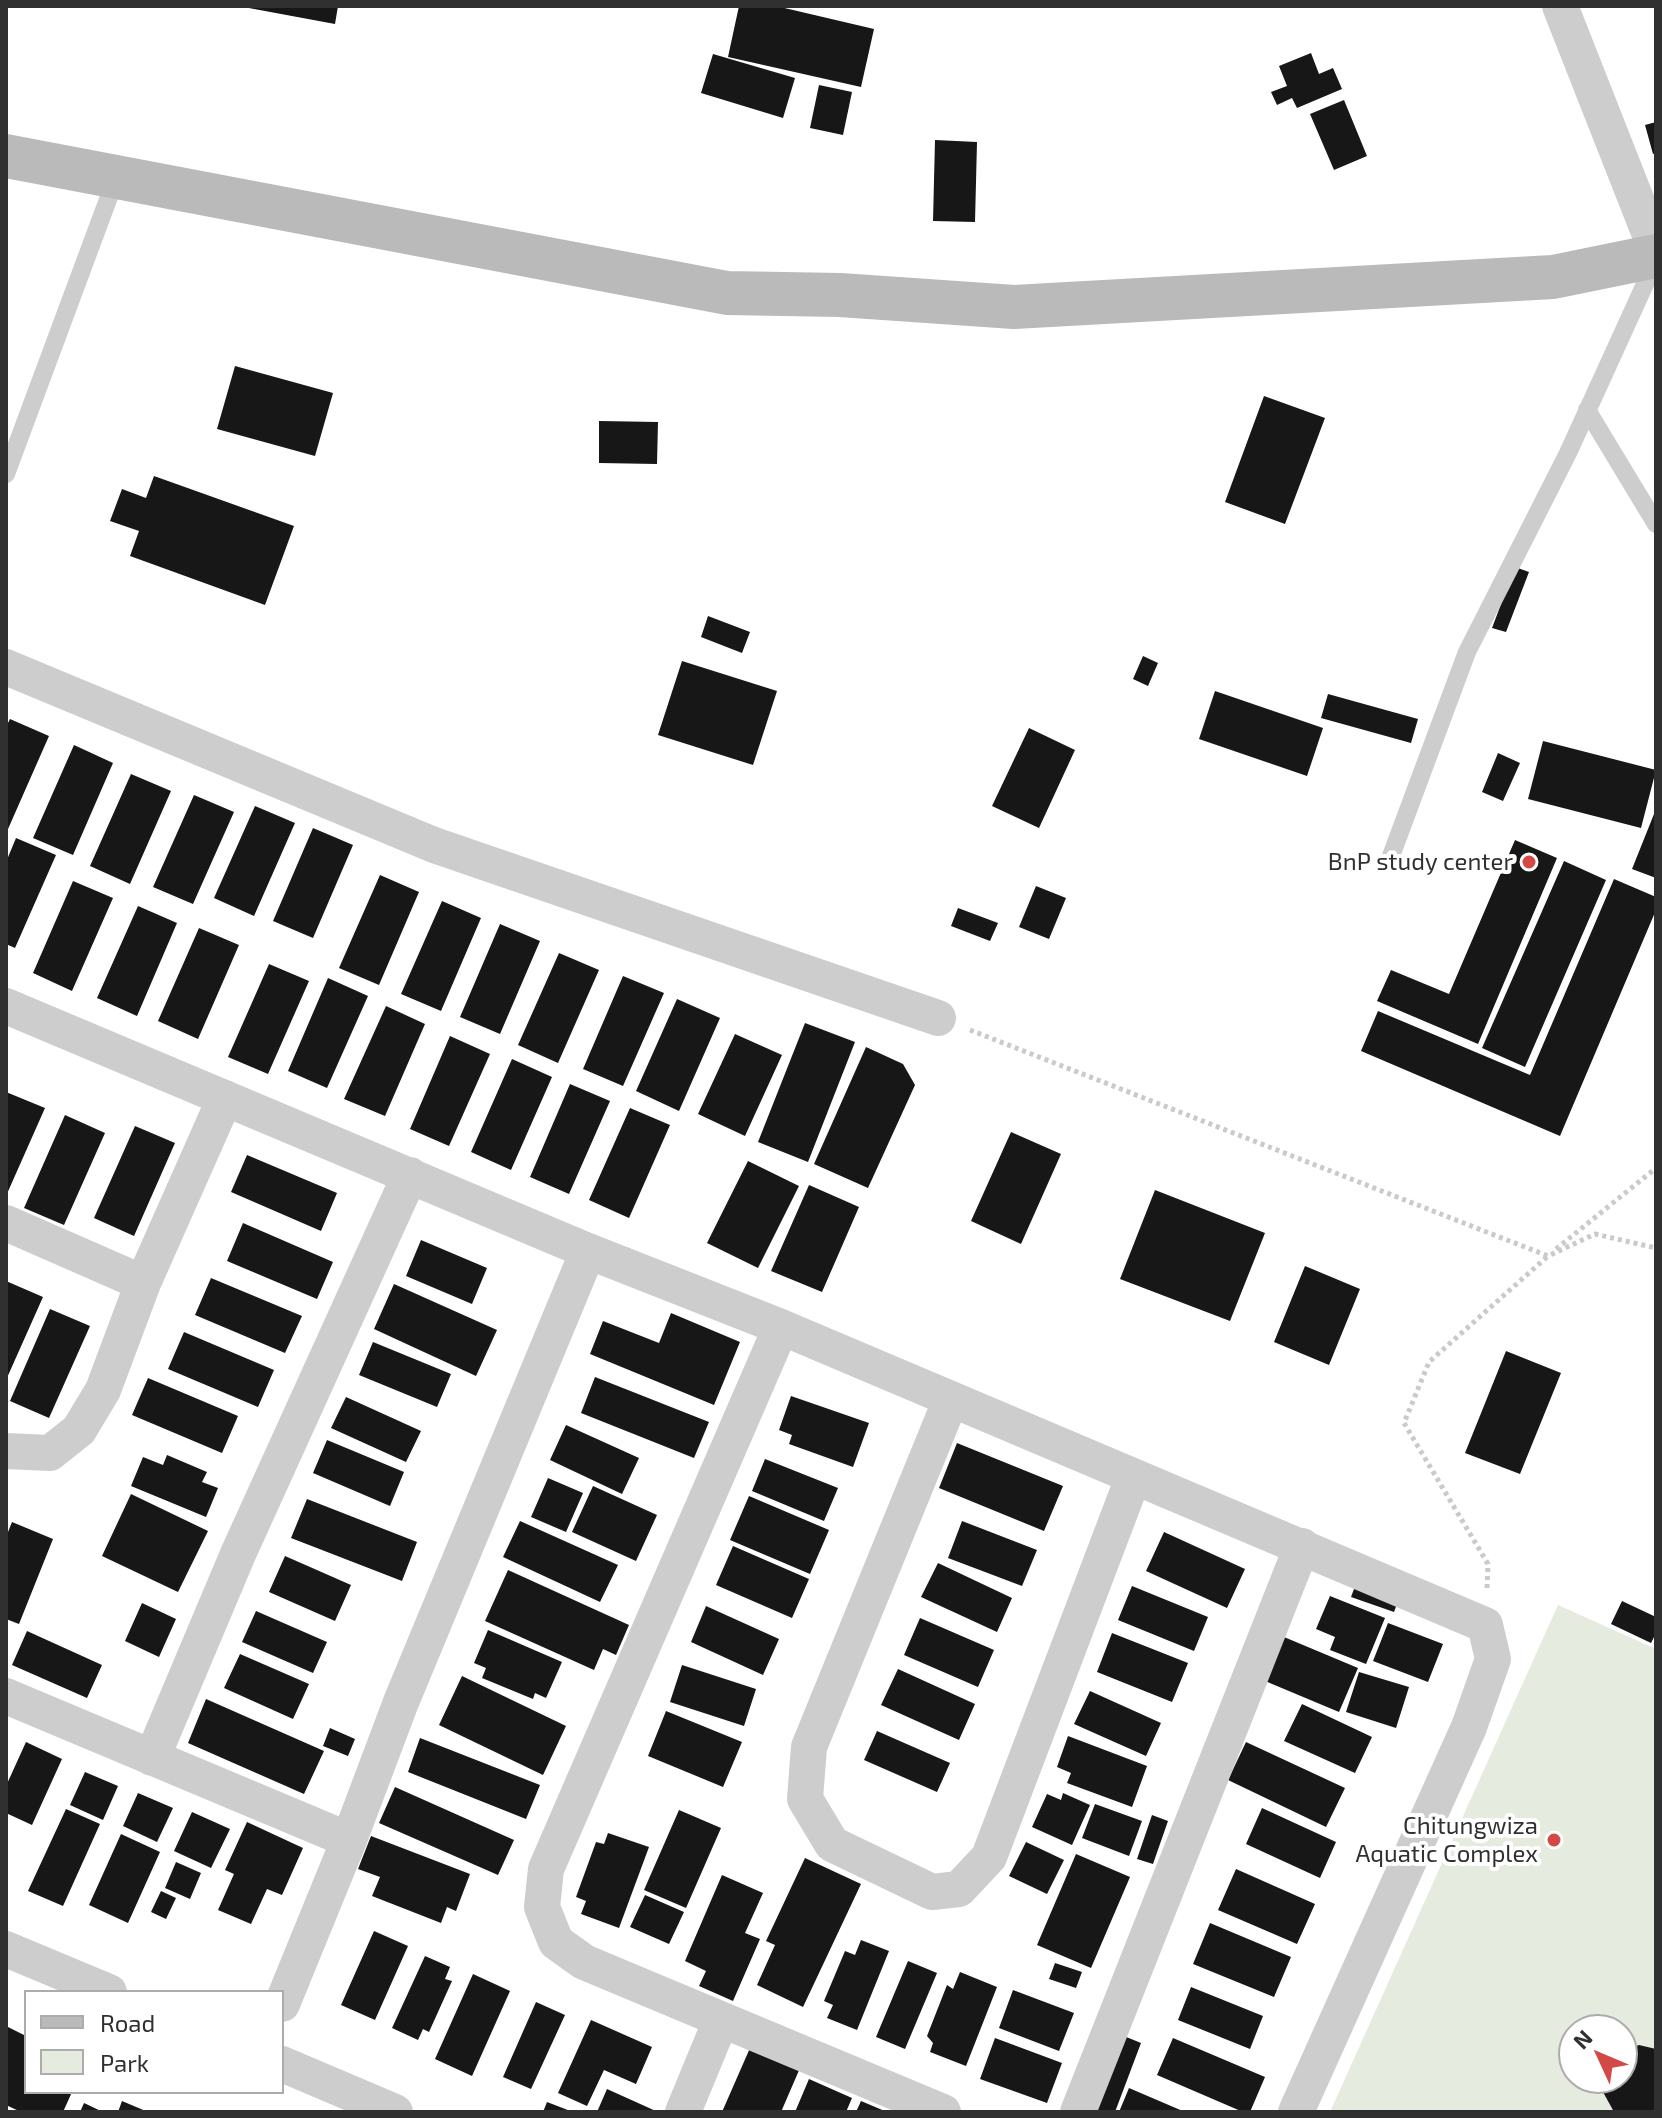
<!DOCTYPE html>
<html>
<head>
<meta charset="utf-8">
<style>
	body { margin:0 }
	#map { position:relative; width:1662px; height:2118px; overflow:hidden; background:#fff; font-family:"Exo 2",sans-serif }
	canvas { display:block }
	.frame { position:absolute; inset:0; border:8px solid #303030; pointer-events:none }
	.legend { position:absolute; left:24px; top:1990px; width:260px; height:104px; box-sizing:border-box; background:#fff; border:2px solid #acacac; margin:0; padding:10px 14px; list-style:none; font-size:24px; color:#303030 }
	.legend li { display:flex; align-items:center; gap:16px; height:40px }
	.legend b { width:40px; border:2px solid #acacac }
	.north { position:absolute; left:1558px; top:2014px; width:80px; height:80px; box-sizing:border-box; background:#fff; border:2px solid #acacac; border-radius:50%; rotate:314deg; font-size:22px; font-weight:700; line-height:32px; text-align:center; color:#303030 }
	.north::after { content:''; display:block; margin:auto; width:28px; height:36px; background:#d24946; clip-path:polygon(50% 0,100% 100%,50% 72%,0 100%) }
</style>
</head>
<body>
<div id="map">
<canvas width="1662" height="2118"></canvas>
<div class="frame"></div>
<ul class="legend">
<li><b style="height:10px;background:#bababa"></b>Road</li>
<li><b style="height:22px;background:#e5ebdf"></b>Park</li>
</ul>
<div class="north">N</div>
</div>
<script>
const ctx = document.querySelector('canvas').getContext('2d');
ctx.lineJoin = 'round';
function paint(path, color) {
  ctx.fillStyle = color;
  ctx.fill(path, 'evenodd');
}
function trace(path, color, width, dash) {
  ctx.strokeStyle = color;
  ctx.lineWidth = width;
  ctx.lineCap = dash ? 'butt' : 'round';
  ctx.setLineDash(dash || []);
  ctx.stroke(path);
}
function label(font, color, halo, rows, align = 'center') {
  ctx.font = font + ' "Exo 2",sans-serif';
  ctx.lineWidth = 8;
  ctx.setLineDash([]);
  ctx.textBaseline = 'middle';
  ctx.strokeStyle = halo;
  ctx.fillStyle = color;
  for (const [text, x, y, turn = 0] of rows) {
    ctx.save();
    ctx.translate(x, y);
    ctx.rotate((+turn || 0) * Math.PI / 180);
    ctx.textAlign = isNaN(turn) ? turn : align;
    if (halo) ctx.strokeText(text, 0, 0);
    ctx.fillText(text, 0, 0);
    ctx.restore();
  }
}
paint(new Path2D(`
	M1558 1605 1656 1649V2112H1330ZM1574 2030H1622V2078H1574Z`), '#e5ebdf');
paint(new Path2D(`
	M238 6H338L335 24Z
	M739 6H776L874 29 861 87 728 57Z
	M1311 53 1319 74 1333 68 1342 89 1297 108 1292 98 1277 105 1271 92 1287 86 1279 66Z
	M713 54 795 78 783 118 701 93Z
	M819 85 852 92 843 135 810 128Z
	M1344 100 1367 156 1334 170 1310 114Z
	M1656 122V153L1653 154 1645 125Z
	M935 140 977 142 975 222 933 221Z
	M235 366 333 393 315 456 217 429Z
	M1264 396 1325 418 1285 524 1225 502Z
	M599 421 658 422 657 464 599 463Z
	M154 476 294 526 265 605 130 556 139 531 110 521 122 489 146 498Z
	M1515 567 1529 572 1506 632 1492 628Z
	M708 616 750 632 742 653 701 637Z
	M1143 656 1158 663 1148 686 1133 679Z
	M682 661 777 691 753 765 658 735Z
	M1215 691 1323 728 1307 776 1199 739Z
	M1328 694 1418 719 1411 743 1321 718Z
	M10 719 49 736 8 829 6 828V727Z
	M1029 728 1075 750 1039 828 992 806Z
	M1543 741 1656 770 1641 828 1528 799Z
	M74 745 113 763 73 855 33 838Z
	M1498 753 1520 763 1503 801 1482 792Z
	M131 774 171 791 130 884 90 866Z
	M194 795 234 812 193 904 153 887Z
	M255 806 295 823 254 916 214 898Z
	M1656 809V878L1632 869Z
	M313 828 353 845 313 938 273 921Z
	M16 838 56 855 15 948 6 944V862Z
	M1515 840 1557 858 1478 1044 1377 1001 1391 970 1449 994Z
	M1564 861 1606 880 1525 1067 1482 1048Z
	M380 875 419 892 379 985 339 968Z
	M1614 879 1656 897V910L1560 1136 1361 1051 1378 1011 1530 1075Z
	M73 881 113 898 72 991 33 973Z
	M1036 886 1066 898 1049 939 1019 927Z
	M442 901 481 918 441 1011 401 994Z
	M138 906 177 923 137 1016 97 998Z
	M958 908 998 923 990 941 951 926Z
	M500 924 540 941 500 1034 460 1017Z
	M199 928 239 945 198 1039 158 1021Z
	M559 953 599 970 558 1063 518 1045Z
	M269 964 309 981 268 1074 228 1057Z
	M623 976 664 993 623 1086 583 1069Z
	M328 978 368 996 327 1088 288 1071Z
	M677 999 720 1018 679 1111 636 1091Z
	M386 1006 425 1024 385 1116 344 1099Z
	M805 1023 855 1042 808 1162 758 1142Z
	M735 1034 782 1055 745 1136 698 1114Z
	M450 1036 490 1054 449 1146 410 1129Z
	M866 1047 903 1064 915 1085 868 1188 814 1164Z
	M512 1059 552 1077 511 1170 471 1152Z
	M570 1084 610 1101 569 1194 530 1177Z
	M6 1092 45 1108 6 1196Z
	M630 1108 670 1125 629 1218 589 1200Z
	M65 1115 105 1133 64 1225 24 1208Z
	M135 1126 175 1143 134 1236 94 1218Z
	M1011 1132 1061 1154 1021 1244 971 1221Z
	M247 1155 337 1193 321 1231 231 1192Z
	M748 1161 799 1186 758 1268 707 1243Z
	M809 1185 859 1207 822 1292 771 1271Z
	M1155 1190 1265 1233 1230 1321 1120 1279Z
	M243 1223 333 1262 317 1299 227 1261Z
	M421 1240 487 1268 472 1304 406 1276Z
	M1305 1266 1360 1289 1329 1365 1274 1342Z
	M211 1278 302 1316 285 1353 195 1315Z
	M6 1281 43 1297 6 1380Z
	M394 1284 497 1330 476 1376 374 1329Z
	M50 1309 90 1326 49 1418 10 1401Z
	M671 1313 740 1342 714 1405 590 1354 603 1321 659 1343Z
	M184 1332 274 1370 258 1407 168 1369Z
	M373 1342 451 1374 437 1407 359 1375Z
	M1506 1351 1561 1373 1520 1474 1465 1453Z
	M595 1377 709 1422 694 1458 581 1413Z
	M148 1378 238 1416 222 1453 132 1415Z
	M791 1396 869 1423 853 1467 789 1444 792 1435 779 1430Z
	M346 1397 421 1431 406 1462 331 1428Z
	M566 1425 639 1458 622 1494 550 1460Z
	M327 1440 404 1472 390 1506 313 1473Z
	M957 1443 1063 1486 1044 1531 939 1488Z
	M167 1455 207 1472 202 1482 218 1488 206 1517 131 1486 143 1457 163 1465Z
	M765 1459 838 1488 824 1521 752 1491Z
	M548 1478 583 1493 566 1532 531 1517Z
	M593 1486 657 1515 636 1561 572 1532Z
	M131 1494 208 1531 178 1592 102 1556Z
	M749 1496 829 1530 810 1574 730 1540Z
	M307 1499 417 1542 402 1581 291 1538Z
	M520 1521 618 1565 600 1602 503 1557Z
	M962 1521 1037 1550 1022 1586 948 1558Z
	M12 1522 53 1539 19 1624 6 1619V1537Z
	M1164 1532 1245 1569 1227 1608 1146 1571Z
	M733 1546 809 1579 792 1618 716 1585Z
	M285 1556 351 1585 335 1621 269 1592Z
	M938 1563 1012 1598 997 1632 921 1597Z
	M508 1570 629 1625 616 1655 603 1649 594 1670 485 1621Z
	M1357 1581 1400 1596 1394 1612 1351 1597Z
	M1132 1586 1208 1617 1194 1651 1118 1620Z
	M1330 1596 1385 1618 1366 1664 1330 1650 1335 1637 1316 1629Z
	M1622 1601 1656 1617V1633L1651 1643 1611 1624Z
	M142 1603 176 1619 159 1657 125 1641Z
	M706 1606 779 1639 763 1675 691 1642Z
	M256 1611 327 1642 313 1673 242 1642Z
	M920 1618 994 1650 978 1687 904 1655Z
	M1388 1623 1443 1644 1428 1682 1373 1661Z
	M488 1630 562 1662 546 1698 535 1693 533 1699 482 1678 486 1668 474 1663Z
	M27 1631 102 1665 87 1698 12 1665Z
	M1112 1633 1188 1663 1172 1702 1097 1672Z
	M1284 1637 1358 1668 1339 1712 1265 1681Z
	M240 1654 309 1684 293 1719 224 1688Z
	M682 1665 756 1689 744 1726 670 1702Z
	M898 1669 975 1704 959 1740 881 1705Z
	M1359 1672 1409 1687 1396 1728 1346 1712Z
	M462 1676 566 1726 543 1775 439 1725Z
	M1090 1691 1161 1723 1146 1756 1074 1724Z
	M206 1699 324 1751 304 1794 188 1743Z
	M1302 1704 1372 1737 1355 1773 1284 1741Z
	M666 1711 742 1742 723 1787 648 1756Z
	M330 1728 355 1739 348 1756 323 1746Z
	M877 1731 950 1763 937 1792 864 1760Z
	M1068 1736 1147 1766 1132 1807 1067 1783 1071 1773 1057 1767Z
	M420 1738 540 1785 526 1819 408 1772Z
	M26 1742 62 1759 32 1825 6 1813V1786Z
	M1246 1742 1345 1788 1326 1827 1228 1780Z
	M85 1772 118 1786 103 1820 70 1805Z
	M395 1787 514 1840 498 1875 379 1823Z
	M138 1793 173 1808 157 1842 123 1826Z
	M1063 1793 1090 1805 1072 1845 1032 1827 1047 1794 1061 1800Z
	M1095 1804 1142 1821 1129 1856 1082 1838Z
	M1262 1808 1336 1842 1320 1878 1246 1844Z
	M66 1809 100 1824 63 1906 28 1891Z
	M679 1810 721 1828 686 1908 644 1890Z
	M192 1812 230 1829 211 1868 174 1851Z
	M1152 1815 1168 1821 1153 1864 1137 1859Z
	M247 1822 303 1848 282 1895 267 1889 251 1924 218 1910 234 1874 225 1870Z
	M608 1833 649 1847 619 1928 581 1914 586 1901 576 1897 596 1842 604 1844Z
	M121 1834 160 1852 128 1923 89 1905Z
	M371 1836 470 1874 456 1911 447 1907 441 1923 372 1896 380 1877 358 1869Z
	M1026 1842 1064 1860 1047 1894 1009 1876Z
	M1076 1854 1130 1877 1091 1968 1037 1945Z
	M805 1858 861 1884 803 2007 757 1985 775 1945 766 1941Z
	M176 1862 201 1873 190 1899 165 1888Z
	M1236 1869 1315 1904 1297 1944 1218 1910Z
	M722 1875 763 1893 745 1933 760 1939 733 2001 699 1986 706 1971 685 1961Z
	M161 1891 176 1898 166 1919 151 1912Z
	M645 1895 684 1912 669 1944 630 1927Z
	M1210 1923 1291 1957 1274 1997 1193 1964Z
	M374 1931 408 1946 375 2020 341 2005Z
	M861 1940 889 1951 857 2030 827 2018 833 2005 824 2001 845 1951 855 1955Z
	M425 1956 450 1967 445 1979 452 1981 429 2032 423 2029 418 2040 392 2028Z
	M908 1961 937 1973 905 2049 876 2037Z
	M1055 1963 1082 1972 1076 1988 1049 1979Z
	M960 1972 997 1987 966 2066 930 2052 933 2043 927 2036 947 1985 953 1989Z
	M473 1974 510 1991 472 2076 435 2059Z
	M1191 1987 1263 2016 1250 2049 1178 2020Z
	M1013 1990 1074 2013 1059 2051 999 2028Z
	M536 2002 565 2015 531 2089 503 2077Z
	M591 2020 652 2047 636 2084 604 2070 587 2106 558 2093Z
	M6 2026 26 2036V2092H72L63 2112H21L6 2105Z
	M1119 2034 1141 2043 1115 2112H1089Z
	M995 2038 1062 2063 1047 2103 980 2079Z
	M1173 2038 1265 2077 1250 2112H1243L1157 2075Z
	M1639 2045 1656 2049V2112H1614L1603 2092 1604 2078H1622V2052Z
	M750 2048 800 2068 781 2112H722Z
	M809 2079 852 2098 846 2112H795Z
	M1129 2088 1185 2112H1119Z
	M607 2089 658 2112H597Z
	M122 2101 148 2112H118Z
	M861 2101 887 2112H856Z
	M547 2102 573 2112H543Z
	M84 2103 103 2112H80Z`), '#171717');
trace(new Path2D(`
	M970 1030 1548 1256 1595 1234 1656 1248
	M1556 1249 1656 1168
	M1487 1588 1488 1564 1404 1423 1429 1362 1548 1256`), '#cacaca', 5, [4, 4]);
trace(new Path2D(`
	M1587 410 1656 524
	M6 474 116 178
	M1391 856 1467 652 1568 453 1656 260`), '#cdcdcd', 18);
trace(new Path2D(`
	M1560 6 1656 250
	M6 667 434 845 938 1018
	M6 1006 588 1251 781 1327 1485 1625 1493 1659 1469 1727 1296 2112
	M6 1223 143 1283
	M781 1327 546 1869 542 1907 556 1942 584 1962 943 2112
	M951 1399 809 1747 805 1799 832 1844 932 1892 959 1889 989 1857 1133 1478
	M6 1451 50 1453 79 1430 103 1390 143 1283 225 1098
	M6 1696 349 1840
	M152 1758 238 1554 410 1175
	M6 1949 109 1992
	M282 2004 349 1840 401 1702 588 1251
	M282 2064 395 2112
	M683 2112 721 2020
	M1078 2112 1302 1546`), '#cdcdcd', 36);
trace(new Path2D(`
	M6 156 727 293 840 295 1014 307 1553 277 1656 256`), '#bababa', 44);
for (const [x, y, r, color] of [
	[1529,862,8,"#d24946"],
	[1554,1840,8,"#d24946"]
]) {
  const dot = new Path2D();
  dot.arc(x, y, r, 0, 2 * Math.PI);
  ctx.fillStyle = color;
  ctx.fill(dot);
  trace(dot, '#fff', 3);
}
label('24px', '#303030', '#fff', [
	["BnP study center",1513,862],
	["Chitungwiza",1538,1826],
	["Aquatic Complex",1538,1854]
], 'right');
</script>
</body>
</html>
